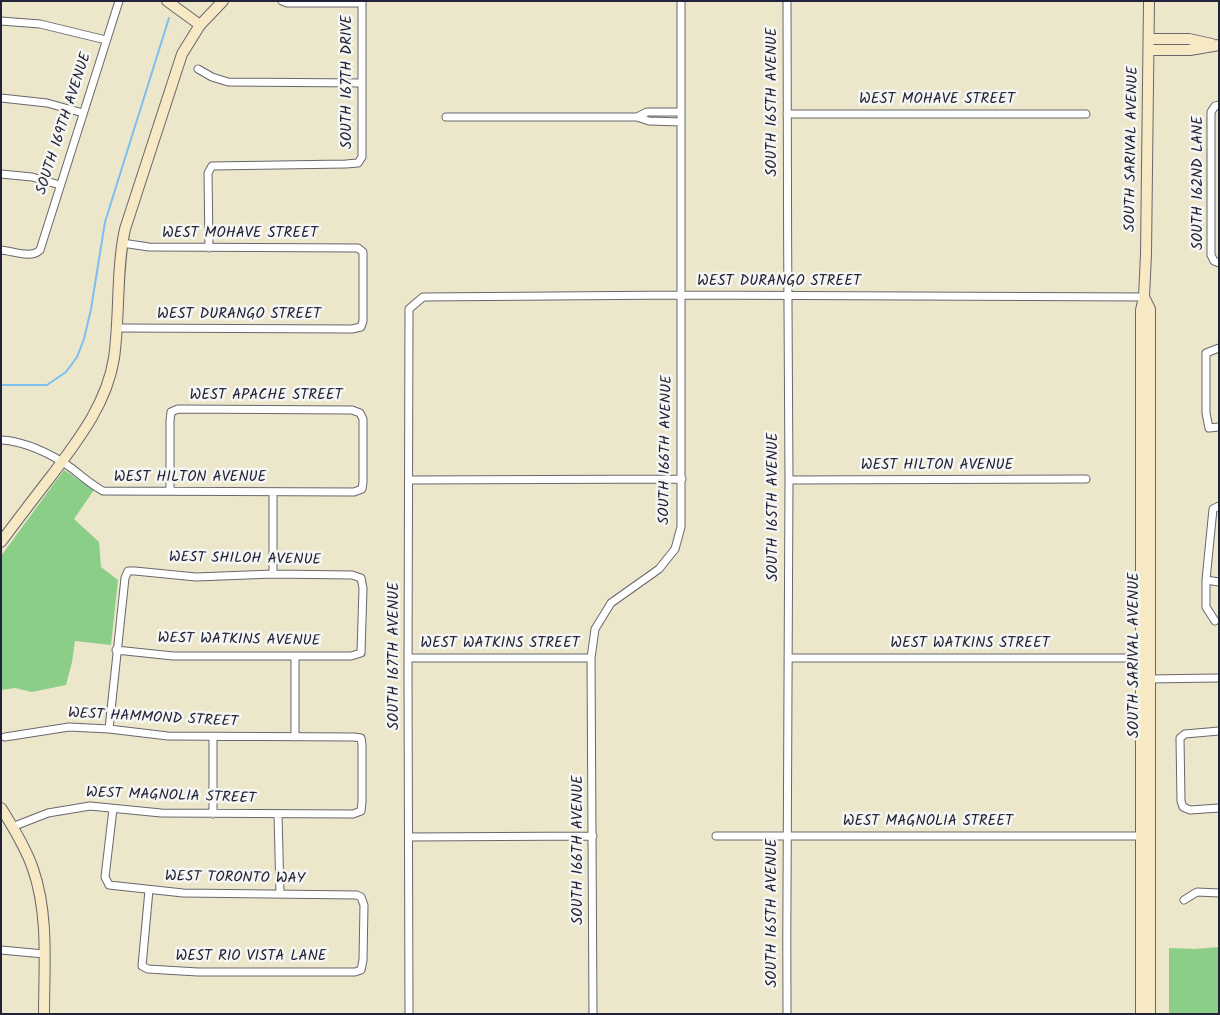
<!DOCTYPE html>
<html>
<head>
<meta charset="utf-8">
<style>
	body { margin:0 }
	#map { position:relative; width:1220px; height:1015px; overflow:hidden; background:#ece6cb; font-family:Kalam,sans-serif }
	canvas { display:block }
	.frame { position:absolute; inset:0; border:2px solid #22223b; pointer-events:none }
</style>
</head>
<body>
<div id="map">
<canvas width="1220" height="1015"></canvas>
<div class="frame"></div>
</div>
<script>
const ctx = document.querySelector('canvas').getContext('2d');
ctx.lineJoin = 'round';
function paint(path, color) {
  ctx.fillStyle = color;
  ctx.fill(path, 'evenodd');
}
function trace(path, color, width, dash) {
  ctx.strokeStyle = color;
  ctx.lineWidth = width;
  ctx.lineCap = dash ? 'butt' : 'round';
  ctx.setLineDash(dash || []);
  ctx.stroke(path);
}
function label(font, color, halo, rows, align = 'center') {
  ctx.font = font + ' Kalam,sans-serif';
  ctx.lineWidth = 5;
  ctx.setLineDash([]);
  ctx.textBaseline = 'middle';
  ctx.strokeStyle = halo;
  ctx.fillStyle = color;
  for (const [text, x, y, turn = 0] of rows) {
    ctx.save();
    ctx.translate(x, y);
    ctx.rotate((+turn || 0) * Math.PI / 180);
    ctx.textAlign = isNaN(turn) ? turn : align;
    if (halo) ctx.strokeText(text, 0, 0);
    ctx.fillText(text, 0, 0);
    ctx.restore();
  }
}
paint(new Path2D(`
	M64 470 94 490 74 519 99 542 101 567 118 580 111 645 75 641 72 662 66 685 32 692 15 688 1 690V556Z
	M1219 947V1014H1169V948L1195 949Z`), '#8ace88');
trace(new Path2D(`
	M1 385H47L66 372 77 357 84 339 91 309 105 222 169 18`), '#79c0f1', 2);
const street = new Path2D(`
	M282 1 287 3H362
	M787 1C787 161 788 320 789 480 789 658 786 836 787 1014
	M1 21 40 24 106 40
	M198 69 212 77 228 82 362 83
	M1 98 47 103 83 113
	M1219 105 1215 106 1211 112V255L1214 261 1219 263
	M787 114H1086
	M446 117H637L649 121 681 122
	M637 117 647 112H681
	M1 174 32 177 60 185
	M209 248 208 173 212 166 346 164 358 163 362 157V1
	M1 250C13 251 31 259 40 250L119 1
	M117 328 352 329 361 327 363 321V252L358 248 149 247 122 243
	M1219 348 1206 353V413L1209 428 1219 427
	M1 440C22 441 44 451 61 461 76 470 88 483 103 491L354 492 362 489 363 482V419L360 413 352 410 178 409 171 412 170 421V491
	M410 480 682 479
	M789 480 1086 479
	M273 492V574
	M1206 580 1219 582
	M1215 621 1206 607V580L1213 509 1219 506
	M295 656V737
	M408 658H591
	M788 658H1141L1144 656
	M1147 679 1219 678
	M109 729 125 578 128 571H135L196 577 273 574 352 575 361 578 363 588 361 653 351 656H173L116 650
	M1219 731 1185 734 1180 738 1181 801 1183 807 1190 810 1219 808
	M5 737 69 727 109 729 168 736 354 737 361 738 362 745V802L361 811 353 814 161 813 90 806 48 813 12 827
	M113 809 105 877 109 885 183 893 357 895 361 897 364 905 363 960 361 970 355 972H198L148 969 142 966 149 890
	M213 814V737
	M278 814 280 894
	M716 836H1141
	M409 837 593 836
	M1184 900 1197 892 1219 893
	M1 950 44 954
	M409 1014 408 672 409 309 423 297 682 295 1144 297
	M593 1014 591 658 595 629 611 603 659 569 675 549 681 527V1`);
const secondary = new Path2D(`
	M167 1 200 25
	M1150 39H1189L1212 44
	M1150 50H1190L1219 45
	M1144 297 1150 309V1014
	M1 542C18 519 35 497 52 475 79 439 107 403 114 358 120 315 116 271 125 229L182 54 200 25 223 1
	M1 808C13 827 26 848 33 869 49 915 44 966 44 1014
	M1141 1014V310L1144 297 1146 254 1149 1`);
trace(street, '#69676d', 9);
trace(secondary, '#69676d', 12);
trace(street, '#fff', 7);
trace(secondary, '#f7e9c3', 10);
label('15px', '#22223b', '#f6f6f2', [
	["SOUTH 167TH DRIVE",348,82,-90],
	["WEST MOHAVE STREET",937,100],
	["SOUTH 165TH AVENUE",773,102,-90],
	["SOUTH 169TH AVENUE",65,124,-72],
	["SOUTH SARIVAL AVENUE",1133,149,-89],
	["SOUTH 162ND LANE",1199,183,-90],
	["WEST MOHAVE STREET",240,234],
	["WEST DURANGO STREET",779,282],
	["WEST DURANGO STREET",239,315],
	["WEST APACHE STREET",266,396],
	["SOUTH 166TH AVENUE",667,450,-89],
	["WEST HILTON AVENUE",937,466],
	["WEST HILTON AVENUE",190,478],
	["SOUTH 165TH AVENUE",774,507,-90],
	["WEST SHILOH AVENUE",245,560,1],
	["WEST WATKINS AVENUE",239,641,1],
	["WEST WATKINS STREET",500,644],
	["WEST WATKINS STREET",970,644],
	["SOUTH SARIVAL AVENUE",1135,655,-90],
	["SOUTH 167TH AVENUE",395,656,-90],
	["WEST HAMMOND STREET",153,719,3],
	["WEST MAGNOLIA STREET",171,797,2],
	["WEST MAGNOLIA STREET",928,822],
	["SOUTH 166TH AVENUE",579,850,-90],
	["WEST TORONTO WAY",235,879,1],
	["SOUTH 165TH AVENUE",773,913,-90],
	["WEST RIO VISTA LANE",251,957]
]);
</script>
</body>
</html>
